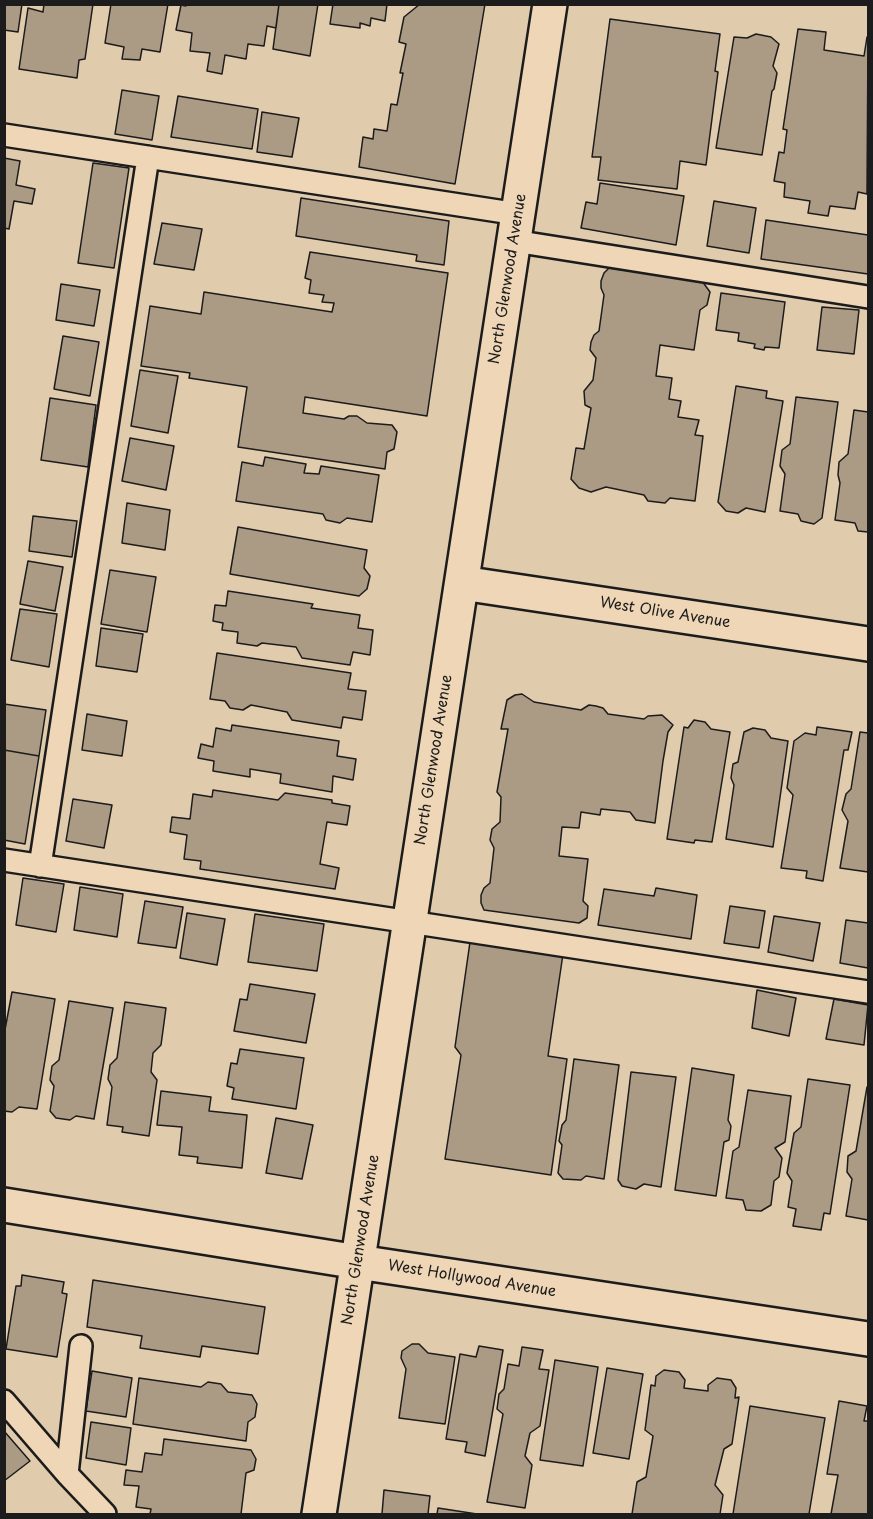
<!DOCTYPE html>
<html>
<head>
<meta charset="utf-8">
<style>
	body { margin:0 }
	#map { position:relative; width:873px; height:1519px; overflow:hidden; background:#e1cbad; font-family:"Playpen Sans",sans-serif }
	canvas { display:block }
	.frame { position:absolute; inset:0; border:6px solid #1c1c1c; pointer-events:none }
</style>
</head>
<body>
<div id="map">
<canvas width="873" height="1519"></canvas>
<div class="frame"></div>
</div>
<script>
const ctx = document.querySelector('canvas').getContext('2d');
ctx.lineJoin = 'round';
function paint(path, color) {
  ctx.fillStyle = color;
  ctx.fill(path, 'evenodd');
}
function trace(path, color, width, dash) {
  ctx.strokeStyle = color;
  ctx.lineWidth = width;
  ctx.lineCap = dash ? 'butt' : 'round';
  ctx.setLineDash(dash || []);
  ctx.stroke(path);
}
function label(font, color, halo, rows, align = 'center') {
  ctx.font = font + ' "Playpen Sans",sans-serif';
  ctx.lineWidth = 5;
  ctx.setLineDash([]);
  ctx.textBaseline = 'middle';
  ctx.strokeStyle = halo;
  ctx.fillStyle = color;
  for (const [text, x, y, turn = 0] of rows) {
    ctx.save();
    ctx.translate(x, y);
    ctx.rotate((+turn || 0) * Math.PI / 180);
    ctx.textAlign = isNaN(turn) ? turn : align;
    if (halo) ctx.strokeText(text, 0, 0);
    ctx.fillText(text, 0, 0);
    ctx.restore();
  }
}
const building = new Path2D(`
	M4 4H22L18 32 4 30Z
	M44 4H93L85 59 79 60 77 78 19 69 28 8 43 12Z
	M111 4H168L160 52 142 49 140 60 122 59 124 47 105 43Z
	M187 4H279L276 28 267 26 264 46 248 44 246 59 225 55 222 74 207 71 210 53 190 51 192 33 176 30 181 5 186 6Z
	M279 4H318L310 56 273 49Z
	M333 4H387L385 21 371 18 370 26 360 23V28L330 24Z
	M420 4H485L455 184 359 167 363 137 373 139 374 129 387 131 391 104 397 105 403 73H400L406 44 399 42 404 17Z
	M610 19 720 34 715 71 718 72 706 165 680 161 677 189 598 180 601 157H592Z
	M798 29 826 32 824 50 864 56 867 37 868 38 867 194 858 192 855 209 830 206 828 216 808 213 810 201 784 197 785 183 774 181 779 152 784 153 787 130 783 129Z
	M756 34 771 37 779 44 773 66 777 73 774 89 772 91 762 155 716 148 734 37 747 38Z
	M122 90 159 96 152 140 115 134Z
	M178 96 258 109 252 149 171 137Z
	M262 112 299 118 292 157 257 152Z
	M4 158 20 161 16 185 35 189 32 204 14 201 9 229 4 228Z
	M93 163 129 168 114 268 78 263Z
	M600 183 684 196 676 245 581 228 586 202 597 204Z
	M301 198 449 221 444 265 416 261 417 255 296 236Z
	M714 201 756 208 749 253 707 246Z
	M766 220 868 235V274L761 259Z
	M162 223 202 229 194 270 154 264Z
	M310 252 448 273 427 416 305 397 303 413 344 419 349 416H357L367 423 392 425 397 432 394 449 387 452 385 469 238 447 247 387 189 378 190 373 141 366 150 306 201 314 204 292 332 312 334 303 322 302 324 295 309 293 311 280 305 278Z
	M609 268 702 281 710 292 707 305 700 310 694 350 660 345 656 376 672 378 669 399 681 401 678 417 699 420 695 435 703 436 695 501 670 498 665 503 648 501 644 495 606 487 591 492 579 488 571 479 576 448 584 449 591 408 585 405 584 391 593 380 596 358 590 350 591 342 594 335 599 331 604 295 601 288V281L604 273Z
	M61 284 100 290 94 326 56 320Z
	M721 293 785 302 779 348 765 347 764 350 754 348 755 344 738 341 739 333 716 330Z
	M822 307 859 310 854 354 817 350Z
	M63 336 99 342 90 396 54 389Z
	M140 370 178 376 168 433 131 426Z
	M736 386 767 391 766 398 783 401 765 512 746 508 738 513 726 511 718 502Z
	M796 397 838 402 822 518 814 524 801 521 798 514 780 511 785 474 780 466 782 450 790 444Z
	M50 398 96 405 88 467 41 460Z
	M854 410 868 412V532L858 531 855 523 835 520 840 483 838 475 839 462 848 454Z
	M130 438 174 446 166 490 122 481Z
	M265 457 306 464 304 473 319 474 321 466 379 475 372 522 347 518 340 523 326 520 323 514 236 501 242 462 263 466Z
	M127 503 170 510 165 550 122 543Z
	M33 516 77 521 72 557 29 551Z
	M238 527 367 550 364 568 370 576 367 589 359 596 230 574Z
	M28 561 63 567 55 611 20 604Z
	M110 570 156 577 147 632 101 624Z
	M228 591 313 604 311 608 360 615 358 628 373 630 370 655 353 652 350 665 302 658 296 647 262 643 257 646 237 643 238 632 222 630 223 623 213 621 215 605 226 606Z
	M20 609 57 614 49 667 11 660Z
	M101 628 143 634 137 672 96 666Z
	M217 653 351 673 348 689 366 691 362 720 343 717 341 728 292 720 287 712 251 705 243 710 230 708 225 701 210 699Z
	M522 694 534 702 581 710 589 705 596 706 603 708 608 714 644 719 648 716 662 715 673 725 668 732 663 761 655 823 636 820 630 812 601 809 600 815 581 812 579 828 562 827 559 856 588 859 583 901 588 906 587 918 579 923 484 910 481 903V895L484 888 490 883 494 848 490 840 492 829 500 822 501 797 497 792 508 729H501L507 700 515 695Z
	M4 704 46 710 39 756 4 750Z
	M87 714 127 721 122 756 82 750Z
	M694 720 705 722 711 729 730 732 712 842 695 840 694 843 667 839 684 727 688 728Z
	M232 725 339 741 337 756 356 759 353 780 333 776 332 792 280 783 281 774 250 769V777L213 771 214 761 198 758 201 744 213 747 216 728 231 731Z
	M817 727 852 732 848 750H844L823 881 806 878 807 871 781 868 793 795 787 788 794 741 805 733 816 735Z
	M753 728 765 730 771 738 788 741 773 847 726 839 734 785 731 778 733 764 738 762 744 732Z
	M860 732 868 733V872L840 868 848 821 842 810 846 794 851 789Z
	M4 750 39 756 25 844 4 840Z
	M213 790 278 800 285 793 332 800V803L350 806 347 825 327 822 320 864 339 868 335 889 200 869 201 861 184 859 187 835 170 832 172 817 190 819 193 794 212 797Z
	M73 799 112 805 104 848 66 841Z
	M23 878 64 884 56 932 16 925Z
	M80 887 123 894 117 937 74 930Z
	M656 888 697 895 691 939 598 925 604 889 654 896Z
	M145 901 183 907 176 948 138 943Z
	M730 906 765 911 759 948 724 943Z
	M187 913 225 919 217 965 180 958Z
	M255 914 324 924 317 971 248 962Z
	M774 916 820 923 813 961 768 952Z
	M846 920 868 923V968L840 963Z
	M470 942 563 954 548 1056 567 1059 551 1175 445 1159 461 1055 455 1047Z
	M250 984 315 994 306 1043 234 1031 240 999 247 1000Z
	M757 990 796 998 789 1036 752 1028Z
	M12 992 55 999 37 1109 19 1107 12 1112 4 1111V1035Z
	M834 999 868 1005 864 1045 826 1039Z
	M69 1001 113 1008 94 1119 76 1116 70 1120 56 1118 50 1111 54 1086 50 1080 52 1066 59 1060Z
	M125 1002 166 1008 161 1045 153 1053 151 1072 157 1080 149 1136 122 1132 123 1127 107 1125 112 1087 108 1079 110 1065 117 1058Z
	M240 1049 304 1058 296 1109 232 1099 234 1088 227 1086 231 1063 237 1064Z
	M574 1059 619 1065 604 1179 586 1176 581 1180 563 1179 558 1173 562 1145 559 1141 562 1125 566 1120Z
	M692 1068 734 1075 728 1120 731 1126 729 1140 724 1142 716 1196 675 1190Z
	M631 1072 676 1077 661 1187 644 1184 636 1189 622 1186 618 1180Z
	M808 1079 850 1085 830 1214 824 1213 821 1230 793 1226 796 1209 788 1207 792 1181 787 1173 794 1133 801 1127Z
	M867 1087 868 1088V1220L846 1216 852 1179 847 1172 848 1156 856 1151Z
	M748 1090 791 1096 785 1142 775 1148 782 1158 779 1177 774 1181 771 1205 761 1211 746 1210 743 1200 726 1198 733 1151 739 1147Z
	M161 1091 211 1097 209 1111 247 1115 242 1168 197 1163 198 1157 179 1155 182 1127 157 1125Z
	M276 1118 313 1125 302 1179 266 1173Z
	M22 1275 64 1282 62 1293 67 1294 57 1357 6 1349 16 1286H21Z
	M93 1280 265 1307 258 1354 202 1346 200 1357 140 1348 142 1336 87 1327Z
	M412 1344H419L428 1353 455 1357 445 1424 399 1418 406 1369 401 1358 402 1351Z
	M479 1346 503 1350 485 1456 465 1452 467 1442 446 1439 460 1354 476 1357Z
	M522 1347 543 1350 539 1369 549 1370 540 1426 530 1433 525 1456 532 1465 525 1508 487 1502 503 1414 497 1409 499 1394 504 1389 508 1364 519 1366Z
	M555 1360 598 1367 583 1466 540 1460Z
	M607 1368 643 1374 629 1459 593 1453Z
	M664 1370 679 1372 685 1380 684 1388 708 1391V1385L717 1378 731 1380 736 1388 735 1398 739 1397 732 1444 724 1449 715 1485 723 1495 720 1514H632L637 1482 646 1477 653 1436 645 1430 651 1385 655 1386 656 1376Z
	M92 1371 132 1378 126 1417 86 1411Z
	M139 1378 201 1387 208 1382 221 1384 228 1392 252 1395 257 1404 255 1417 248 1422 246 1441 133 1424Z
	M839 1401 867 1406 864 1421H868V1514H831L838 1475 827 1474Z
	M750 1406 825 1418 809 1514H733Z
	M91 1422 131 1428 126 1465 86 1458Z
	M4 1431 30 1461 4 1481Z
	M164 1439 251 1450 256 1459 254 1470 246 1473 241 1514H150L151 1509 136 1507 139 1486 124 1485 126 1470 142 1472 145 1453 162 1455Z
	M384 1490 430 1496 428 1514H382Z
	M438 1508 477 1514H437Z`);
paint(building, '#ab9a84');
trace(building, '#1c1c1c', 1.5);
const service = new Path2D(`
	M4 135 518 214
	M514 241 868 297
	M4 860 868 992
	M40 866 148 157
	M4 1401 67 1474 105 1514
	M67 1474 81 1346`);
const minor = new Path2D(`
	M462 583 868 644
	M4 1205 358 1262 868 1339
	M319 1514 550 4`);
trace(service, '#1c1c1c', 26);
trace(minor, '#1c1c1c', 38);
trace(service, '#eed6b6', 21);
trace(minor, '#eed6b6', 33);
label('15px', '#1c1c1c', '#eed6b6', [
	["North Glenwood Avenue",508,279,-81],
	["West Olive Avenue",665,613,9],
	["North Glenwood Avenue",434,760,-81],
	["North Glenwood Avenue",361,1240,-81],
	["West Hollywood Avenue",472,1279,9]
]);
</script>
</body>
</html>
